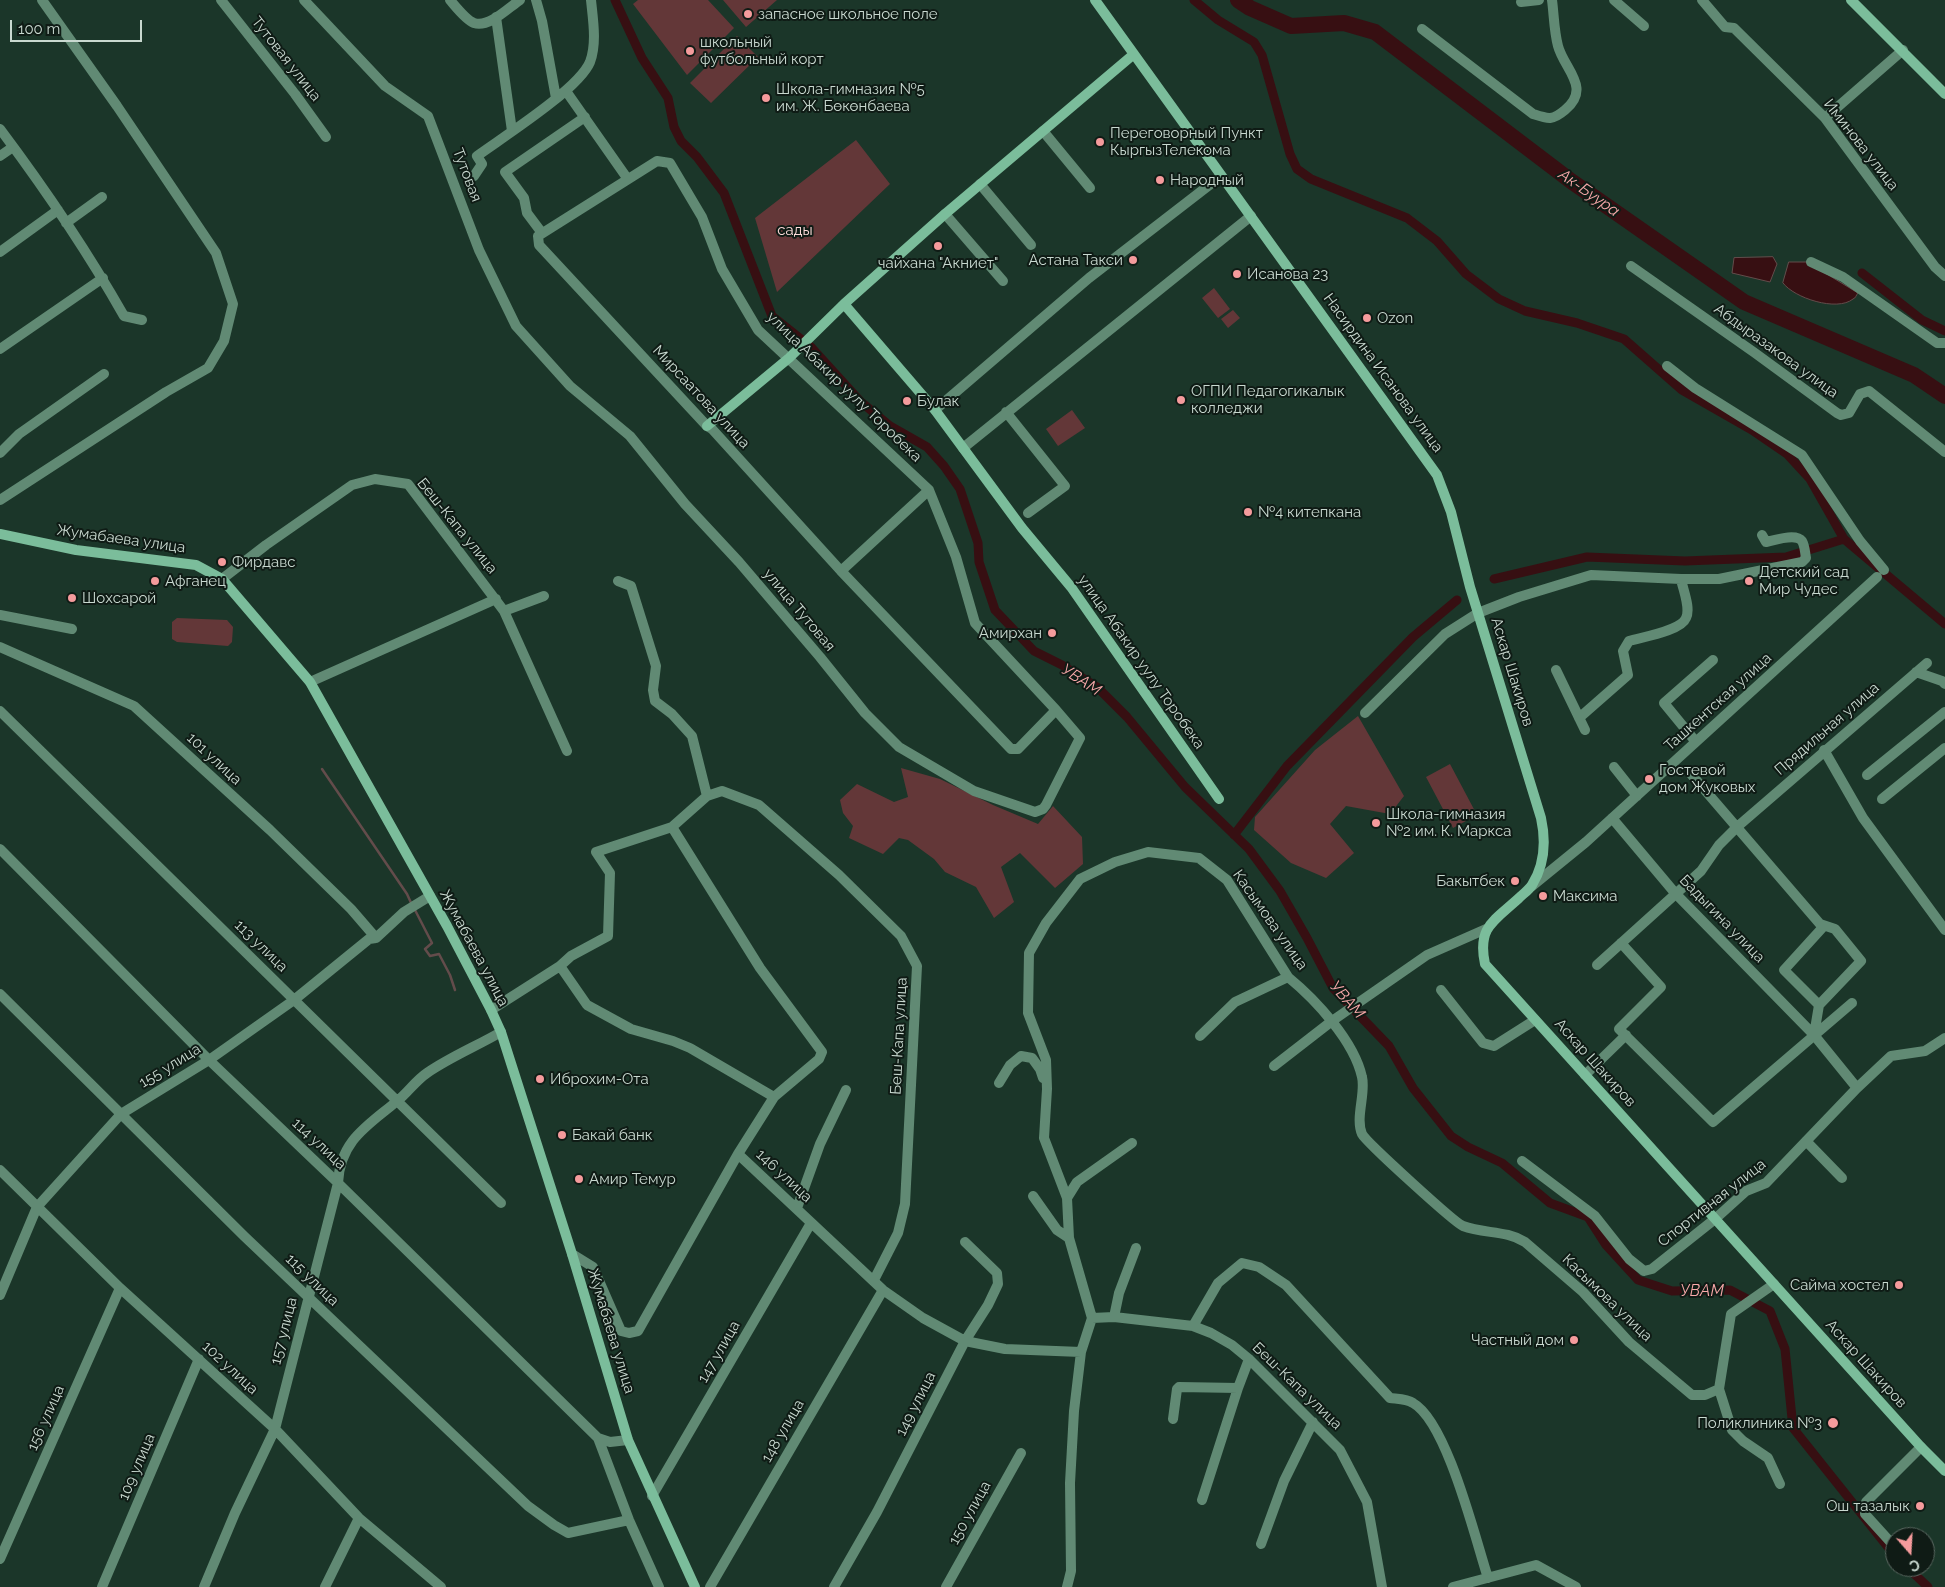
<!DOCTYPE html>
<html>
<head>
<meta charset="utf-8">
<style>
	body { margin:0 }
	#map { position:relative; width:1945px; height:1587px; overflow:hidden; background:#1b3629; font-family:Raleway,sans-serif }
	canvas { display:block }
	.north { position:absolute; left:1885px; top:1527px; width:50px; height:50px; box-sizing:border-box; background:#0f1b15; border:1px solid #596760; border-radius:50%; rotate:161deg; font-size:14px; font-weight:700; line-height:20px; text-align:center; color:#c9d9d0 }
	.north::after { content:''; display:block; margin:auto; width:18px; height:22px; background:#f59b9c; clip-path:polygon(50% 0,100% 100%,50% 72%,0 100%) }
	.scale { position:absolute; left:10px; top:20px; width:132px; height:22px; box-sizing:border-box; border:2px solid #c9d9d0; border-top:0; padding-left:6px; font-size:15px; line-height:18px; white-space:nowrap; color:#c9d9d0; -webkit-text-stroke:4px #0f1b15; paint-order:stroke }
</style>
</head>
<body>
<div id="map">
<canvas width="1945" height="1587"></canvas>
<div class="north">С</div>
<div class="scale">100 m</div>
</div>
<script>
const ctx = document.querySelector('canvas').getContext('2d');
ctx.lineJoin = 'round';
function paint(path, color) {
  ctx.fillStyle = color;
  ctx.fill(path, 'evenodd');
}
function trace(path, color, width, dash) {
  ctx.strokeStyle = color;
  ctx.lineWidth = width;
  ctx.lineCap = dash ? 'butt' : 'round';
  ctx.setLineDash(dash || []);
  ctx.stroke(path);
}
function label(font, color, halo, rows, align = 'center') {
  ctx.font = font + ' Raleway,sans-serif';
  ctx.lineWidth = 4;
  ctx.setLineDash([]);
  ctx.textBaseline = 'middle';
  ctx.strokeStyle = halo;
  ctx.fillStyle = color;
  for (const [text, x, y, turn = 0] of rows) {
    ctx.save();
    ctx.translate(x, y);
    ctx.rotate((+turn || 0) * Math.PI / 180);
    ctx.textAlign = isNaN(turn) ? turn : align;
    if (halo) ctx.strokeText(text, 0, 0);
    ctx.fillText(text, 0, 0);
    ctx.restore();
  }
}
paint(new Path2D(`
	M638 0H708L734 28 687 75 633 4Z
	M723 0H777L746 27Z
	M737 36 758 57 711 103 690 83Z
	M856 140 890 184 777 292 755 218Z
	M1214 288 1230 309 1218 318 1202 298Z
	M1233 310 1240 318 1228 328 1221 319Z
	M1072 410 1085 428 1058 446 1046 429Z
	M177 618 227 620 233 627 232 642 228 646 177 642 172 639V622Z
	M1358 716 1404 796 1390 814 1346 806 1330 824 1354 853 1326 878 1291 863 1254 830 1255 817 1315 750Z
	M1450 764 1477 815 1453 828 1426 777Z
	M901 768 940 779 993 805 1038 824 1053 806 1082 837 1083 864 1055 888 1020 853 1001 867 1014 902 994 918 976 887 945 872 934 859 908 840 899 838 883 854 849 838 853 826 843 813 840 800 857 784 894 802 908 797Z`), '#633738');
const water = new Path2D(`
	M1773 257 1777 264 1770 282 1732 273 1734 258Z
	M1789 262H1807L1858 293C1856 295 1856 298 1853 299 1837 312 1794 298 1783 283Z`);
paint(water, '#370f12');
trace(water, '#634c4b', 1);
trace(new Path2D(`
	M322 769 407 894 412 905
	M415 910 432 943 425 949 430 956 439 954 450 975 455 990`), '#634c4b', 2.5);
trace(new Path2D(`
	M615 0 642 58 668 98 674 127 681 141 697 157 724 193 772 316 811 347 861 402 890 426 927 447 944 466 960 489 978 543 979 562 995 610 1034 651 1062 665 1097 687 1127 717 1185 787 1249 849 1280 891 1307 938 1333 988 1389 1046 1413 1088 1451 1136 1468 1147 1502 1163 1550 1203 1588 1217 1606 1245 1638 1280 1672 1291 1730 1290 1770 1311 1785 1349 1793 1428 1895 1556
	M1194 0 1218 20 1254 42 1262 55 1290 154 1297 169 1311 179 1407 218 1437 241 1466 274 1499 299 1525 311 1577 323 1624 339 1682 390 1752 430 1787 454 1810 479 1844 539 1945 624
	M1862 273 1922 320 1945 331
	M1494 579 1587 557 1685 561 1786 557 1844 539
	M1234 835 1287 766 1413 637 1457 600
	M1907 1567 1928 1587`), '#370f12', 9);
trace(new Path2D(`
	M1238 0 1250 8 1291 26 1344 23 1375 32 1571 181 1744 302 1914 375 1945 396`), '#370f12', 16);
trace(new Path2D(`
	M221 0 295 94 326 137
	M304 0 385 86 428 116 479 250 516 326 570 386 630 436 685 504 739 562 820 657 865 713 899 747 974 791 1035 812 1043 809 1046 805 1080 738 1056 710 1018 749H1011L841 571 712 429 707 426 539 245 538 236 657 161 670 163 702 217 722 269 758 330 929 490 956 557 975 623 1056 710
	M450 0C456 7 466 20 474 23 489 28 508 8 520 0
	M536 0 542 21 556 98
	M1614 0 1644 26
	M1702 0 1725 27 1734 28 1825 118 1935 267 1945 276
	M1521 2 1539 0
	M496 17 512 131
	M1422 29 1533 114C1548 119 1552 121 1565 110 1592 88 1564 69 1558 46 1554 31 1554 15 1552 0
	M566 91 627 178
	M1825 118 1903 50
	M0 129C45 189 87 251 124 316L142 320
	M1043 131 1090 188
	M0 156 13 147
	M474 176 482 164 477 156C503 137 579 89 590 62 597 43 593 20 591 0
	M980 184 1031 245
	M945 214 1003 281
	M66 223 102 197
	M542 233 527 213 524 198 505 172 585 117
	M0 252 58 210
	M1811 262 1843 277 1937 343H1945
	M1631 266 1755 353 1837 413 1841 415 1849 413 1860 394 1869 391 1945 452
	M0 349 103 278
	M1667 366 1695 388 1802 455 1860 541 1884 570
	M935 410 1089 278 1221 176
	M1006 412 1065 486 1028 513
	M963 448 1251 216
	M0 453 19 434 104 374
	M0 500 166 392 208 368 224 341 233 304 216 253 117 106 42 0
	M841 571 929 490
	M222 579 266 545 352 485 375 479 408 484 504 611 567 751
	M618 581 631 586 656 666 653 690 655 701 672 714 692 736 707 796
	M504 611 544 596
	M0 615 72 629
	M0 647 134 706 270 830 351 909 376 938
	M1556 670 1585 730
	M1916 672 1942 681 1945 684
	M310 682 496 599
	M0 711 501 1203
	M1365 713 1445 634 1478 613 1519 597 1591 575 1681 579H1719L1802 562 1806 558C1805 553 1805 546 1802 541 1796 533 1775 540 1766 542L1762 535
	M1579 718 1628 675 1623 651 1629 641C1642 637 1681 631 1686 618 1691 608 1683 590 1681 579
	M1696 742 1664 703 1713 660
	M1824 750 1863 818 1945 930
	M1614 767 1637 796
	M1691 774 1820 924 1835 929 1861 961 1819 1005 1814 1035
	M1867 775 1945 712
	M1882 799 1945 748
	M1612 818 1675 893 1814 1035 1857 1088
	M672 827 760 968 822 1052 819 1059 774 1097 738 1154
	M0 849 209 1060 338 1183 598 1438 610 1442 628 1440
	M1532 886 1586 842 1877 577
	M1621 943 1661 987 1619 1029 1713 1122 1852 1003
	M1597 965 1701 871 1719 845 1737 827 1927 663
	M560 966 571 956 608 936 610 873 596 852 672 827 707 796 722 791 759 805 839 875 901 936 917 966 905 1204 898 1233 874 1280
	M1441 990 1483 1043 1494 1046 1535 1020
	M0 994 244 1236 528 1506 554 1525 568 1533 629 1520
	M1819 1005 1784 970 1824 926
	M491 1010 560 966 587 1005 631 1029 673 1041 690 1048 774 1097
	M1200 1036 1235 1002 1288 977
	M1274 1066 1332 1021 1427 955 1486 929
	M1585 1075 1626 1035
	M999 1083 1010 1065 1021 1056 1032 1058 1040 1069 1043 1078
	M1806 1141 1842 1178
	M1522 1161 1595 1216 1629 1259 1644 1271 1652 1269 1715 1219 1746 1191 1766 1183 1857 1088 1891 1056 1925 1051 1945 1038
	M0 1170 120 1288 275 1429 359 1518 441 1587
	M1033 1196 1057 1230 1069 1238
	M1067 1198 1077 1182 1132 1143
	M797 1208 820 1144 846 1090
	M572 1254 593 1267 621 1331 629 1333 638 1331 738 1154 883 1290 923 1318 965 1341 1005 1349 1081 1352
	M0 1295 37 1207 121 1114 209 1060 294 1000 369 939 376 938 404 912 430 896
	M1114 1317 1119 1293 1136 1248
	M1092 1318 1069 1238 1067 1198 1044 1138 1047 1089 1046 1060 1028 1013 1029 953 1046 923 1080 879 1115 862 1148 852 1199 858 1227 880 1288 977C1316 1000 1354 1041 1362 1077 1366 1093 1355 1118 1362 1134 1366 1142 1455 1223 1463 1226 1484 1234 1506 1230 1525 1242L1583 1292 1629 1342 1692 1395H1705L1719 1389 1731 1314 1774 1284
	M1092 1318 1114 1317 1193 1326 1211 1333 1232 1345 1249 1359 1340 1450 1367 1502 1382 1587
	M1193 1326 1218 1283 1242 1263 1259 1267 1286 1285 1390 1398C1397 1399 1407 1399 1413 1403 1447 1422 1475 1538 1488 1578
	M1719 1389 1732 1430 1743 1441 1768 1458 1780 1484
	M1173 1419 1177 1389 1179 1387 1238 1388
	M598 1438 629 1520 659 1587
	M652 1496 811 1223
	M1202 1500 1238 1388 1249 1359
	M1261 1544 1284 1481 1313 1422
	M1891 1548 1894 1546 1865 1514 1866 1502 1921 1447
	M0 1559 120 1288
	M102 1587 199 1359
	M204 1587 235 1513 275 1429 338 1183C340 1141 367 1126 396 1102 407 1094 415 1081 427 1073 450 1057 477 1046 501 1032
	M325 1587 359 1518
	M710 1587 883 1290
	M834 1587 877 1512 965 1341 988 1305 998 1284 997 1273 965 1242
	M946 1587 1021 1453
	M1067 1587 1071 1571 1070 1483 1074 1411 1081 1352 1092 1318
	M1453 1587 1536 1565 1576 1587`), '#618a74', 10);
trace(new Path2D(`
	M1095 0 1437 475 1451 512 1470 587 1541 818C1546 841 1545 864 1532 885 1529 890 1523 894 1519 898 1494 921 1477 927 1485 964L1921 1447 1945 1471
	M1851 0 1945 94
	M844 304 935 410 1022 528 1071 587 1219 799
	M707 426 789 358 844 304 945 214 1134 54
	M0 534 76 550 196 565 222 579 310 682 447 926 491 1010 501 1032 572 1254 628 1440 695 1587`), '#7bbd9b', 10);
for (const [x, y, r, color] of [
	[748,14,5,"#f59b9c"],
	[690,51,5,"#f59b9c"],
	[766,98,5,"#f59b9c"],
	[1100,142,5,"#f59b9c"],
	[1160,180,5,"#f59b9c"],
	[938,246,5,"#f59b9c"],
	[1133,260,5,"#f59b9c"],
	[1237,274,5,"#f59b9c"],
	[1367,318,5,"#f59b9c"],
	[1181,400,5,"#f59b9c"],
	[907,401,5,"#f59b9c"],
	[1248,512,5,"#f59b9c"],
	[222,562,5,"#f59b9c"],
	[155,581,5,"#f59b9c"],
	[1749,581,5,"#f59b9c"],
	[72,598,5,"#f59b9c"],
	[1052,633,5,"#f59b9c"],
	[1649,779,5,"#f59b9c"],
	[1376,823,5,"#f59b9c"],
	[1515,881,5,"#f59b9c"],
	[1543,896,5,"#f59b9c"],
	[540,1079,5,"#f59b9c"],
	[562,1135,5,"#f59b9c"],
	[579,1179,5,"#f59b9c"],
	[1899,1285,5,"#f59b9c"],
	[1574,1340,5,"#f59b9c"],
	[1833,1423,6,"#f59b9c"],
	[1920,1506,5,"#f59b9c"]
]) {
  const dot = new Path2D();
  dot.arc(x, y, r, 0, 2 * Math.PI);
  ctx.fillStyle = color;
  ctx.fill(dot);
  trace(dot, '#0f1b15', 2);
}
label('15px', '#c9d9d0', '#0f1b15', [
	["запасное школьное поле",758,14],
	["школьный",700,42],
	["футбольный корт",700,59],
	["Школа-гимназия №5",776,89],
	["им. Ж. Бөкөнбаева",776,106],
	["Переговорный Пункт",1110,133],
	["КыргызТелекома",1110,150],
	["Народный",1170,180],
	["Астана Такси",1123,260,"right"],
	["чайхана \"Акниет\"",938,263,"center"],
	["Исанова 23",1247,274],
	["Ozon",1377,318],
	["ОГПИ Педагогикалык",1191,391],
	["колледжи",1191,408],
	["Булак",917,401],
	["№4 китепкана",1258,512],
	["Фирдавс",232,562],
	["Детский сад",1759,572],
	["Мир Чудес",1759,589],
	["Афганец",165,581],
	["Шохсарой",82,598],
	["Амирхан",1042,633,"right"],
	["Гостевой",1659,770],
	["дом Жуковых",1659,787],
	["Школа-гимназия",1386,814],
	["№2 им. К. Маркса",1386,831],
	["Бакытбек",1505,881,"right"],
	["Максима",1553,896],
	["Иброхим-Ота",550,1079],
	["Бакай банк",572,1135],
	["Амир Темур",589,1179],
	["Сайма хостел",1889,1285,"right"],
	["Частный дом",1564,1340,"right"],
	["Поликлиника №3",1822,1423,"right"],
	["Ош тазалык",1910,1506,"right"]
], 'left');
label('15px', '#c9d9d0', '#0f1b15', [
	["Тутовая улица",286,59,52],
	["Иминова улица",1861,145,52],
	["Тутовая",467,175,69],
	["Абдыразакова улица",1776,351,36],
	["Насирдина Исанова улица",1383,373,54],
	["улица Абакир уулу Торобека",844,387,44],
	["Мирсаатова улица",701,397,47],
	["Беш-Капа улица",457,526,51],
	["Жумабаева улица",121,539,8],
	["улица Тутовая",799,610,50],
	["улица Абакир уулу Торобека",1141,662,55],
	["Аскар Шакиров",1512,672,73],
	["Ташкентская улица",1718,702,-42],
	["Прядильная улица",1827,729,-41],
	["101 улица",214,759,43],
	["Бадыгина улица",1722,919,46],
	["Касымова улица",1270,920,55],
	["113 улица",261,946,44],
	["Жумабаева улица",474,948,62],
	["Беш-Капа улица",899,1036,-87],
	["Аскар Шакиров",1595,1063,48],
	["155 улица",170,1066,-32],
	["114 улица",319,1144,43],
	["146 улица",784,1176,43],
	["Спортивная улица",1712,1203,-38],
	["115 улица",312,1280,44],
	["Касымова улица",1607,1298,44],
	["157 улица",284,1331,-76],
	["Жумабаева улица",611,1331,73],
	["147 улица",719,1352,-60],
	["Аскар Шакиров",1866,1364,48],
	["102 улица",230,1368,43],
	["Беш-Капа улица",1297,1386,44],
	["149 улица",916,1404,-63],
	["156 улица",46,1418,-66],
	["148 улица",783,1431,-60],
	["109 улица",137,1467,-67],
	["150 улица",970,1513,-61]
]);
label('15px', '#fddbda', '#0f1b15', [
	["сады",795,230]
]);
label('italic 16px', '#f8a8a9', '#0f1b15', [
	["Ак-Буура",1589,193,35],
	["УВАМ",1081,680,33],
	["УВАМ",1347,1000,49],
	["УВАМ",1702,1291]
]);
</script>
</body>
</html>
